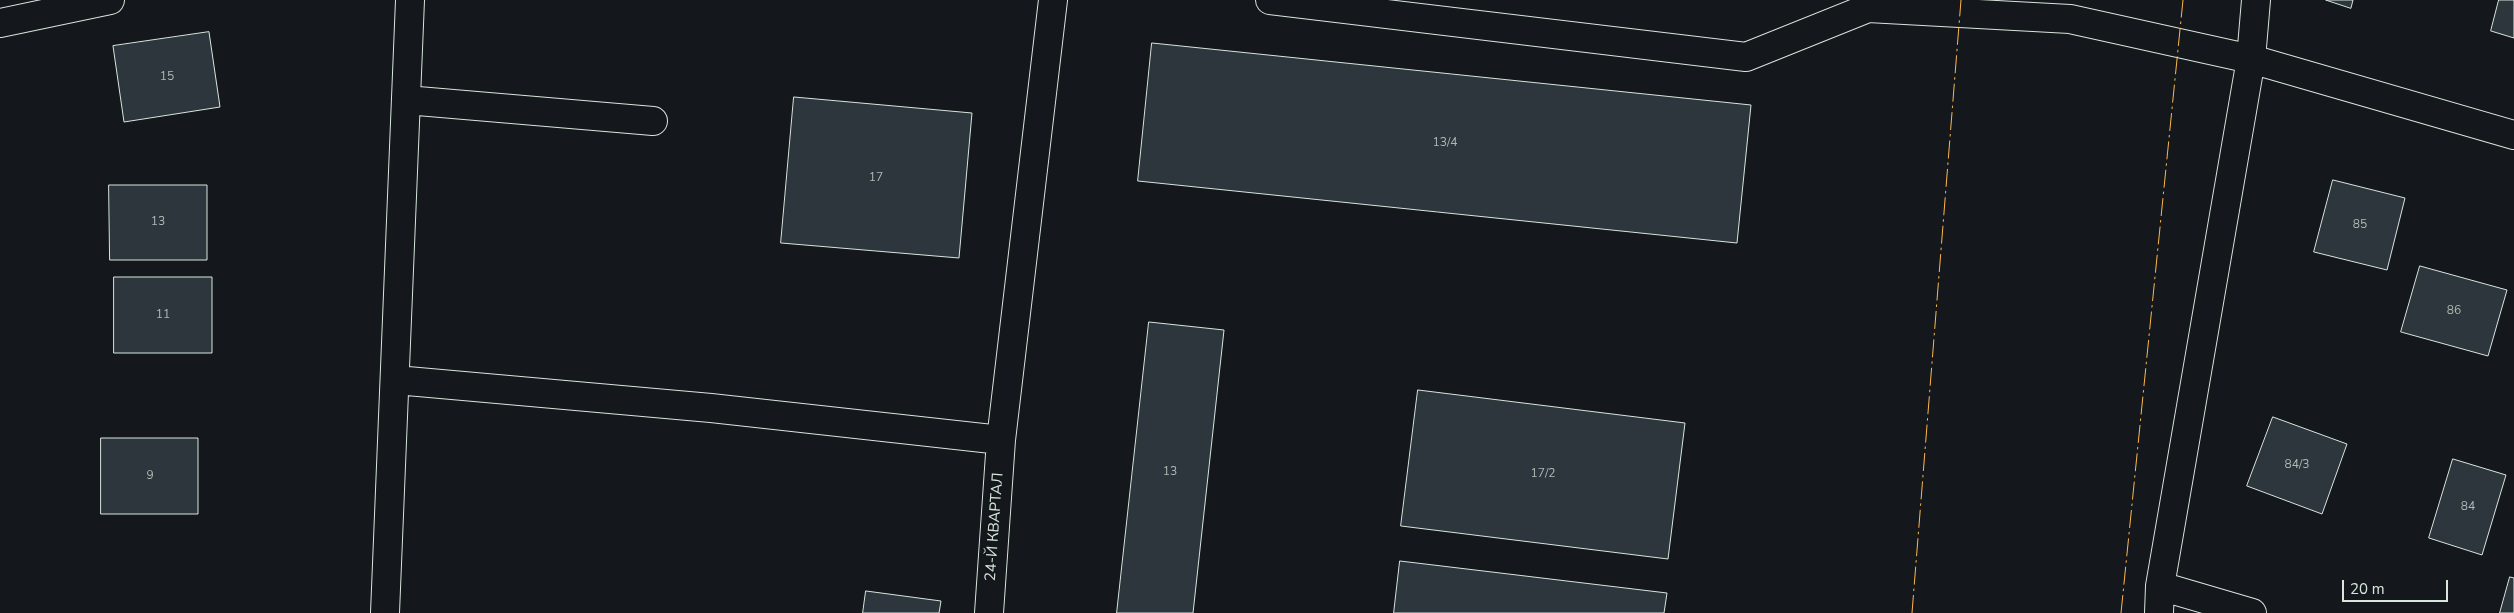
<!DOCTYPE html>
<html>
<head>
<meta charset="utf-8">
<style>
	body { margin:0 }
	#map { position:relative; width:2514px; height:613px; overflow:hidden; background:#14181c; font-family:"Nunito Sans",sans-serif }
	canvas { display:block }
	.scale { position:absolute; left:2342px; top:580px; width:106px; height:22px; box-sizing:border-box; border:2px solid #d8e6dc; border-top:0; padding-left:6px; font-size:15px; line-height:18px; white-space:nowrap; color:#d8e6dc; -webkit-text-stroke:4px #14181c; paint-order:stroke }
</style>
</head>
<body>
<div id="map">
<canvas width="2514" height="613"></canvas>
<div class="scale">20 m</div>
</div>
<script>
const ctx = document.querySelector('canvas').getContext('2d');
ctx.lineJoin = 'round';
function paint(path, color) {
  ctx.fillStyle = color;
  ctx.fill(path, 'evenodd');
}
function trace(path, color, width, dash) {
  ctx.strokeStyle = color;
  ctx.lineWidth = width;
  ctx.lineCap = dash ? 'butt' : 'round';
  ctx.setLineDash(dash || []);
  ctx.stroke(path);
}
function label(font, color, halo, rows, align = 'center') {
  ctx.font = font + ' "Nunito Sans",sans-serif';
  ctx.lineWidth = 4;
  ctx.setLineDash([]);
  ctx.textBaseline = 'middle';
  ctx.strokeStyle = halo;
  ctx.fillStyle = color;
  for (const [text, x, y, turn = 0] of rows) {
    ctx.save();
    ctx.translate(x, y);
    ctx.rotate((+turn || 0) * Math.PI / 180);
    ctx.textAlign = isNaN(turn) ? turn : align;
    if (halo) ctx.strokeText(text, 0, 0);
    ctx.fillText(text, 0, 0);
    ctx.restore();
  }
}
const building = new Path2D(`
	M2326 0H2353L2351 8Z
	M2499 0H2514V38L2491 31Z
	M209 32 220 107 124 122 113 46Z
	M1152 43 1751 105 1737 243 1138 181Z
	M794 97 972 113 959 258 781 243Z
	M2333 180 2405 198 2387 270 2314 252Z
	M109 185H207V260H110Z
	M2420 266 2507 290 2488 356 2401 332Z
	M114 277H212V353H114Z
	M1149 322 1224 330 1193 613H1117Z
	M1418 390 1685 423 1668 559 1401 526Z
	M2273 417 2347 444 2322 514 2247 486Z
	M101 438H198V514H101Z
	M2453 459 2506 475 2482 555 2429 538Z
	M1400 561 1667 593 1664 613H1394Z
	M2510 577 2514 578V613H2500Z
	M866 591 941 601 939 613H863Z`);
paint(building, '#2c363c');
trace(building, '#d8e6dc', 1);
const minor = new Path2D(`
	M1270 0 1746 57 1868 8 2070 19 2251 59 2514 135
	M0 23 110 0
	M406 100 653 121
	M396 380 711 408 1001 440
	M2160 586 2252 613
	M385 613 410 0
	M989 613 1001 440 1053 0
	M2159 613 2160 586 2251 59 2256 0`);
trace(minor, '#d8e6dc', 30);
trace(minor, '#14181c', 28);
trace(new Path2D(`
	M1912 613 1961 0
	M2121 613 2183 0`), '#ffb74d', 1, [18, 4, 2.5, 4]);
label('12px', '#adbab4', null, [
	["15",167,77],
	["13/4",1445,143],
	["17",876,178],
	["13",158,222],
	["85",2360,225],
	["86",2454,311],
	["11",163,315],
	["84/3",2297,465],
	["13",1170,472],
	["17/2",1543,474],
	["9",150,476],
	["84",2468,507]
]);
label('15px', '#d8e6dc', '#14181c', [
	["24-Й КВАРТАЛ",995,527,-86]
]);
</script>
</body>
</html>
